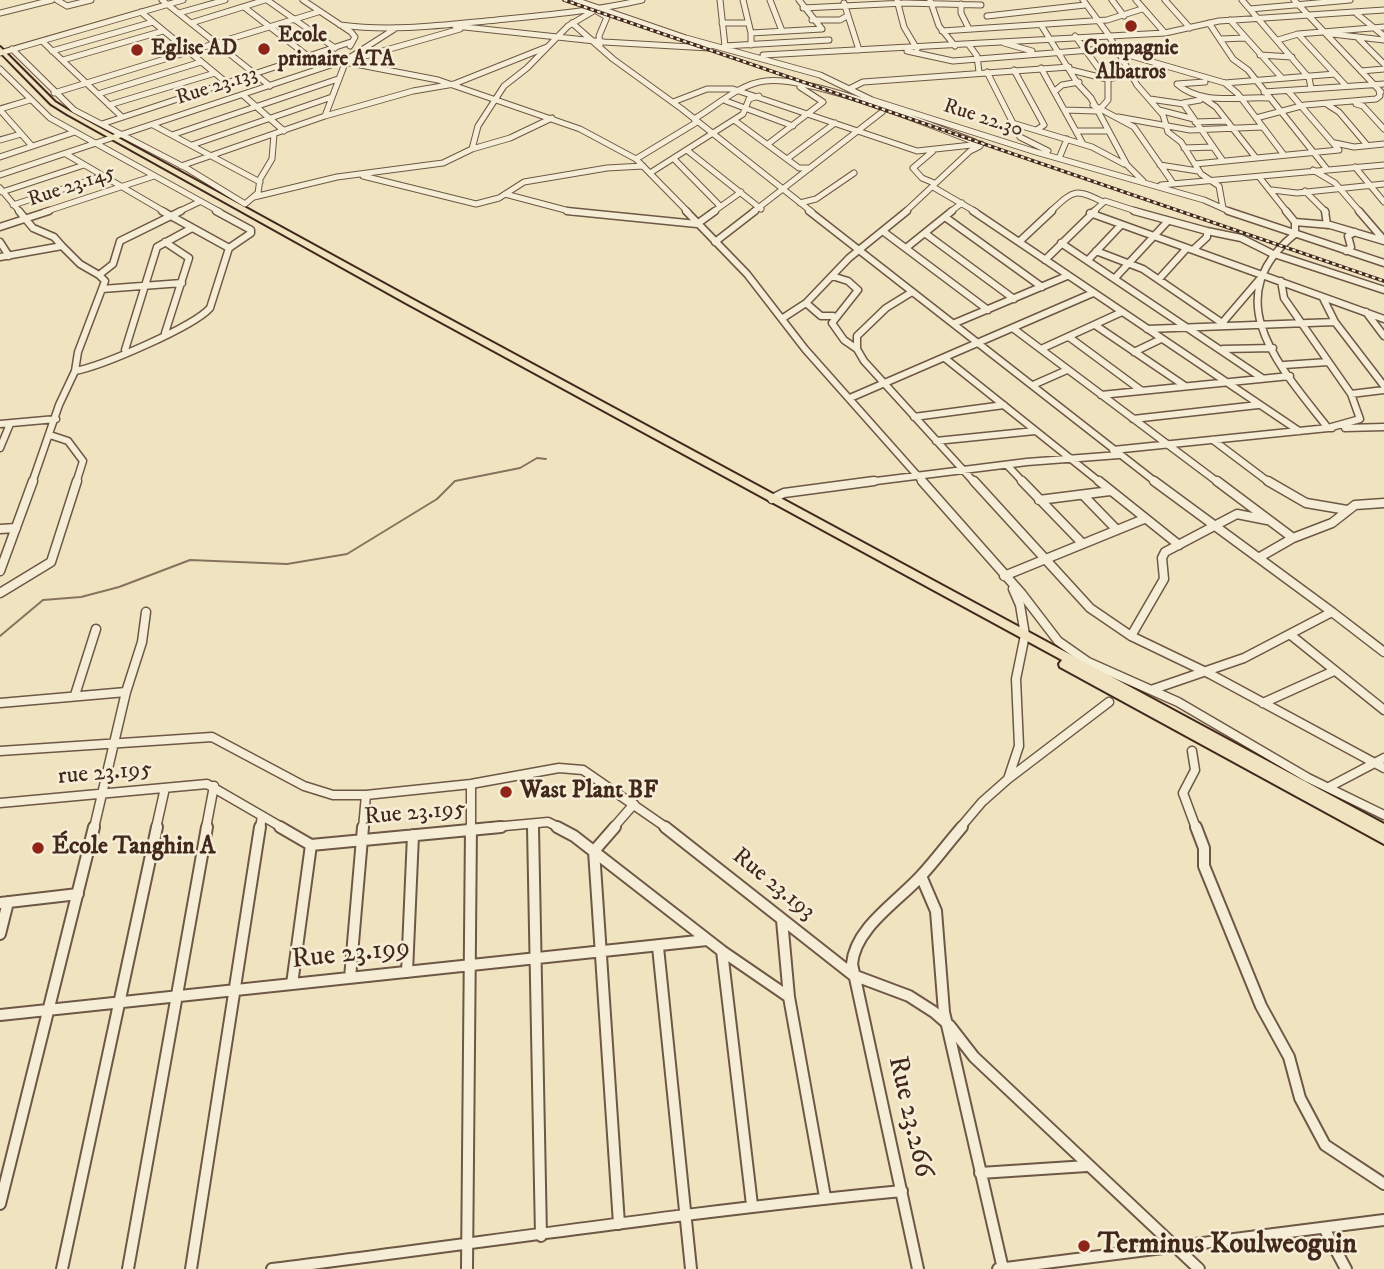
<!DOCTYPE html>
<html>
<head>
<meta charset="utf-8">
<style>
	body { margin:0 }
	canvas { display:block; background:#f0e4c0 }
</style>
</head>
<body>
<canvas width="1384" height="1269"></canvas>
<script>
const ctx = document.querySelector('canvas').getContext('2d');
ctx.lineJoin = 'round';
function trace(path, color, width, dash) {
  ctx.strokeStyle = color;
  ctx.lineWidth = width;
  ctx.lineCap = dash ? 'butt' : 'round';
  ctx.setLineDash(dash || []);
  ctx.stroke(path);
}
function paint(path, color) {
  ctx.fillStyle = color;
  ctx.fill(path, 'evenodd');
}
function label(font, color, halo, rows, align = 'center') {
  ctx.font = font + ' "IM FELL DW Pica",serif';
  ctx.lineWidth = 5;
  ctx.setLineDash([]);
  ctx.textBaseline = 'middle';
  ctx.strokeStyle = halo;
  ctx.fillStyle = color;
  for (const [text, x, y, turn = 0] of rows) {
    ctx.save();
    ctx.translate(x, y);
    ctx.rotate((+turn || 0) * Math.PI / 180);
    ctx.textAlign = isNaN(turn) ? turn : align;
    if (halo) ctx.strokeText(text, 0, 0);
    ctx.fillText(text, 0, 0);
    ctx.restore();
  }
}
trace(new Path2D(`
	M0 636 43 600 81 597 119 587 190 560 287 564 347 554 437 499 455 481 520 468 537 458 546 459`), '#87725d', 2);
const minorFar3 = new Path2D(`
	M57 0 67 6 91 0
	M162 0 270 86
	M267 0 335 48
	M303 0 351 32 355 37 350 46
	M575 0 686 38 820 75 872 100 1036 152 1204 200 1231 212
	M720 0 725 46
	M743 0 751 33
	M770 0 782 31
	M897 0 904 27 917 49
	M930 0 939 26 955 46
	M1083 0 1108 34 1137 85 1163 115 1168 132 1181 142 1201 174 1219 186 1223 208
	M1112 0 1124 16
	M1136 0 1164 32
	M1165 0 1190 28
	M1242 0 1309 78 1311 88
	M1294 0 1381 92
	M844 3 859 50
	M961 4V13L969 29
	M244 7 309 57
	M803 8 905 3 981 5
	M1250 9 1350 0
	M141 12 227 83
	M0 13 52 0
	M179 13 225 0
	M1357 14 1384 36
	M987 16 1085 5
	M812 20H840L847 16
	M1230 20 1281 77
	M191 23 265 0
	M572 23 613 59 682 109 812 212
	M722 23H748
	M1209 23 1233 59 1248 70 1326 168
	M340 25C393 32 444 25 497 20 546 15 594 11 642 0
	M1041 25 1078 84 1091 98 1127 165 1143 181
	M455 26 604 42 709 48
	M942 31 1107 20 1142 9
	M1332 34 1384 40
	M1075 36 1108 81V100L1100 109
	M1357 37 1384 64
	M1221 39 1245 38
	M1278 40 1298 34
	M42 41 122 117
	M1004 43 1032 51
	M751 45V33L822 29 799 0
	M969 45 977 56 979 72
	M724 46 829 40
	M12 49 74 110 188 169 245 204 258 193 260 179 272 159 274 134
	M52 51 153 22
	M907 51 953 61 1115 48
	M1118 52 1225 83 1335 74
	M0 53 183 0
	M763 55 1165 33 1219 21 1384 10
	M1260 55 1292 57
	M63 60 163 31
	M351 60 460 29
	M345 62 438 80 580 129 636 159 688 212
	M1041 68 1083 144
	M0 69 50 118 220 212
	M1014 70 1044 125 1038 129
	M1071 70 1107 79 1132 74
	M1361 71 1384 69
	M987 72 1020 137 1048 151
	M1205 82 1177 84C1202 106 1239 96 1269 98
	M1225 83 1238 94 1284 155
	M1346 86 1298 34 1384 27
	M851 88 863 82 1069 67
	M1055 91 1062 85 1079 82
	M1264 92 1384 84
	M54 93 318 12
	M98 94 201 62
	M243 95 284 131
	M1203 98 1216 107 1256 158
	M1150 99 1184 104
	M1200 100 1183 103 1223 161
	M726 101 793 126
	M673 102 707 89H733L917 151 981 144
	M1356 104 1363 106 1384 129
	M109 105 215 73
	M1093 105 1134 127 1173 183
	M1328 105 1339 112 1367 145
	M0 109 30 100
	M0 110 32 146
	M1065 110 1096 111
	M1159 110 1194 119
	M325 116 347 58
	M1118 117 1190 130 1262 127
	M1256 118 1305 105 1376 99 1380 96 1379 90
	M694 119C715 107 739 84 765 81 808 75 930 125 975 142
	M734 120 799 168H810
	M1195 122 1226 121
	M1012 123 1092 147 1124 164
	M102 124 351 42
	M153 125 260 182
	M1077 131H1106
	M172 135 338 79
	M0 140 21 134
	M1335 143 1354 147 1384 144
	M768 144 823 102 800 87
	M192 145 332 97
	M1184 148 1213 147
	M472 149 478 126 504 86 527 68 568 26 595 10 607 17 599 36 600 45
	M688 151 761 209
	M933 151 913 168 922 178 934 183
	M66 154 165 212
	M1060 156 1067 139
	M0 157 75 132
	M636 159 697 122
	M787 159 835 123
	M675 160 720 206
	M1195 164 1339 150 1289 92
	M1160 165 1198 171
	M181 166 325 116 413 91 454 84 547 47
	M1355 167 1384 202
	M1313 170 1335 183 1360 212
	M650 173 743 114 749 99 759 96
	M0 175 346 60 396 28
	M363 176 476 204 499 198 524 182 607 168 643 166
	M1260 178 1287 212
	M1161 185 1384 165
	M933 187 976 212
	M0 188 20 212
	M1272 190 1297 193 1384 184
	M1305 191 1326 212
	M2 192 84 165
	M505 194 573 212
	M254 197 337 177 443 163 472 149 510 138 552 118
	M800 203 816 199 854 173
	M13 205 103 176
	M44 212 154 176
	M178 212 199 202
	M713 212 741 192
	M753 212 882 112
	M905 212 970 151 980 146
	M950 212 962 203
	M1050 212C1073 191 1074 187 1103 202
	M1093 212 1105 201 1139 212`);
const minorFar2 = new Path2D(`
	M162 211 229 248
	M567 211 697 224 715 211
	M686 211 747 274 805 349 924 483
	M809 211 1157 483
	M973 211 1299 431
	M1134 211 1207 231V237L1193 250
	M1228 211 1384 263
	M1286 211 1295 222V234C1215 299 1281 368 1328 428H1332
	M1325 211 1327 225
	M1359 211 1384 240
	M1090 213 1384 319
	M945 217 1042 287
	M1295 222 1330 225 1384 241
	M0 227 49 211
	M1207 231 1241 238 1271 253 1384 290
	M884 232 988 310
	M926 234 1014 299
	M1020 241 1052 211
	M0 242 9 256
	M165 242 189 258 165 333
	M715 242 755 211
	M1061 243 1262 378
	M62 246 80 264 99 275
	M906 248 952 211
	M1096 251 1143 269 1225 325
	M1346 251 1351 247 1348 236 1355 232
	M0 257 62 246 54 237 33 228 19 211
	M1045 260 1095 211
	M1088 260 1121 225
	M832 276 848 281 858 290 832 323 844 340 857 349
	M1115 278 1167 222
	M1159 279 1187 248
	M102 289 182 283
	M912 292 886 308 857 336V349L864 361 975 483
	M1323 298 1335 322 1384 386
	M806 303 821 316H833
	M1366 312 1384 336
	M783 318 806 303 849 258 907 211
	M1223 322 1259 280
	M955 323 1067 276
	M1095 325 1185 386
	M1014 329 1219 483
	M1147 329 1335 322
	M1069 337 1142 391
	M1041 349 1122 312
	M1223 349 1273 348
	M125 350 157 247 192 228
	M1134 352 1161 339
	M946 359 1101 483
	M1284 365 1328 362
	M75 371 78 352 105 281 99 275 113 264 120 241 181 211
	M1033 385 1067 370
	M1351 394 1384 390
	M1101 395 1290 376
	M850 398 1093 293
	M914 417 1004 405
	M1133 419 1258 405
	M0 424 56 419
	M1345 428 1384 427
	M50 435 68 441 83 461 76 483
	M1213 440 1270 483
	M936 441 1035 431
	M0 448 10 424
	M1113 450 1328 428 1360 419 1351 394 1284 298 1281 281
	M1007 465 1024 483
	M32 483 59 405 75 371C102 366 193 327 210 308L229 248 251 233V230L216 211
	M860 483 1027 462 1119 455`);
const minorFar1 = new Path2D(`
	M922 481 1022 594 1058 641 1088 662 1178 702 1308 778 1384 815
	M974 481 1090 608 1131 636 1210 674 1384 768
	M1022 481 1082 543
	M1099 481 1179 545
	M1217 481 1293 538
	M1268 481 1306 503 1347 510
	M1084 496 1117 530
	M772 499 784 493 874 481
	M1039 500 1110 491
	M0 529 16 528
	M1260 557 1293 538 1332 523 1355 505 1384 503
	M0 571 33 481
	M1004 576 1144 519
	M0 593 51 562 77 481
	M1332 612 1384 652
	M1131 636 1164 579 1162 558 1165 552 1237 514 1267 520
	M1292 636 1384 710
	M1151 690 1244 658 1332 612 1154 481
	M75 695 96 629
	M0 703 126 692
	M1263 703 1334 671
	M0 751 212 737 304 786 333 795H366L471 784 559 768 583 770 667 828
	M1192 751 1195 770 1183 793 1196 828
	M1008 779 1109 702
	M1329 787 1384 758
	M0 803 207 784 283 828
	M533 824V828
	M94 828 126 692 142 642 146 612
	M156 828 165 788
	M206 828 214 786
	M260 828 262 816
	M363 828 366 795
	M471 828V784
	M483 828 548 822 560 828
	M613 828 634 804
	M960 828 982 802 1008 779 1019 746 1016 679 1025 635 1020 605 1013 589`);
const minor = new Path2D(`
	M280 827 311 845 501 827
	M533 827 541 1236
	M557 827 574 836 722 951 789 997
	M615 827 594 851 619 1224
	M665 827 853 975 909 996 934 1012 950 1026 974 1057 1199 1269
	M1196 827 1204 848V866L1261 1006 1289 1057 1300 1098 1325 1145 1384 1184
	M921 876 936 911 944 1012 1003 1269
	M0 903 78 894
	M782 920 789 997 825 1197
	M0 934 8 902
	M658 947 691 1269
	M722 951 752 1205
	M407 972 413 835
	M350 978 363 827
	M292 984 311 845
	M0 1015 707 940
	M980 1173 1087 1166
	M0 1204 94 827
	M1324 1228 1346 1269
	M62 1269 157 827
	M128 1269 207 827
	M191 1269 260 827
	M272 1269C482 1243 691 1211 902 1191
	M467 1269 471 827
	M918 1269 852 964C855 928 897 902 920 877 935 861 948 843 962 827
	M998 1269 1384 1220`);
const major = new Path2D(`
	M0 47 55 102 71 112 412 299 1384 824V844L1060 667 1059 664 1062 660 406 303 67 114 51 104 0 52Z`);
trace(minorFar3, '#6e5745', 7);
trace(minorFar2, '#6e5745', 9);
trace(minorFar1, '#6e5745', 11);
trace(minor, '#6e5745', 14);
trace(major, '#42281c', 4);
trace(minorFar3, '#f5edd6', 5);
trace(minorFar2, '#f5edd6', 6);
trace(minorFar1, '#f5edd6', 8);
trace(minor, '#f5edd6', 10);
paint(major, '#f0e4c0');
const rail = new Path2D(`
	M564 0 1384 281`);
trace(rail, '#42281c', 3.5);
trace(rail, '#f5edd6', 2, [3.5]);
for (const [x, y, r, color] of [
	[1131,26,7,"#8f2418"],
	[264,49,7,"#8f2418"],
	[137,50,7,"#8f2418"],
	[506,792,7,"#8f2418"],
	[38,848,7,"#8f2418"],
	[1084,1246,7,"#8f2418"]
]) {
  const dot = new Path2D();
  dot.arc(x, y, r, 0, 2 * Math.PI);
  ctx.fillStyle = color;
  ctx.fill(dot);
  trace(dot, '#f5edd6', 2.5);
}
label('bold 21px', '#42281c', '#f5edd6', [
	["Ecole",278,37],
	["primaire ATA",278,61],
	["Eglise AD",151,50],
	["Compagnie",1131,50,"center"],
	["Albatros",1131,74,"center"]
], 'left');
label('21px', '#42281c', '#f5edd6', [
	["Rue 23.133",217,87,-18],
	["Rue 22.30",983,119,18],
	["Rue 23.145",72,187,-19]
]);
label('24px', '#42281c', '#f5edd6', [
	["rue 23.195",105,774,-5],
	["Rue 23.195",415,814,-5],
	["Rue 23.193",773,885,39]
]);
label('bold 24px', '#42281c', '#f5edd6', [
	["Wast Plant BF",520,792],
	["École Tanghin A",52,848]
], 'left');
label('28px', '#42281c', '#f5edd6', [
	["Rue 23.199",351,955,-6],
	["Rue 23.266",909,1117,77]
]);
label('bold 28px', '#42281c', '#f5edd6', [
	["Terminus Koulweoguin",1098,1246]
], 'left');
</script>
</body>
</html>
